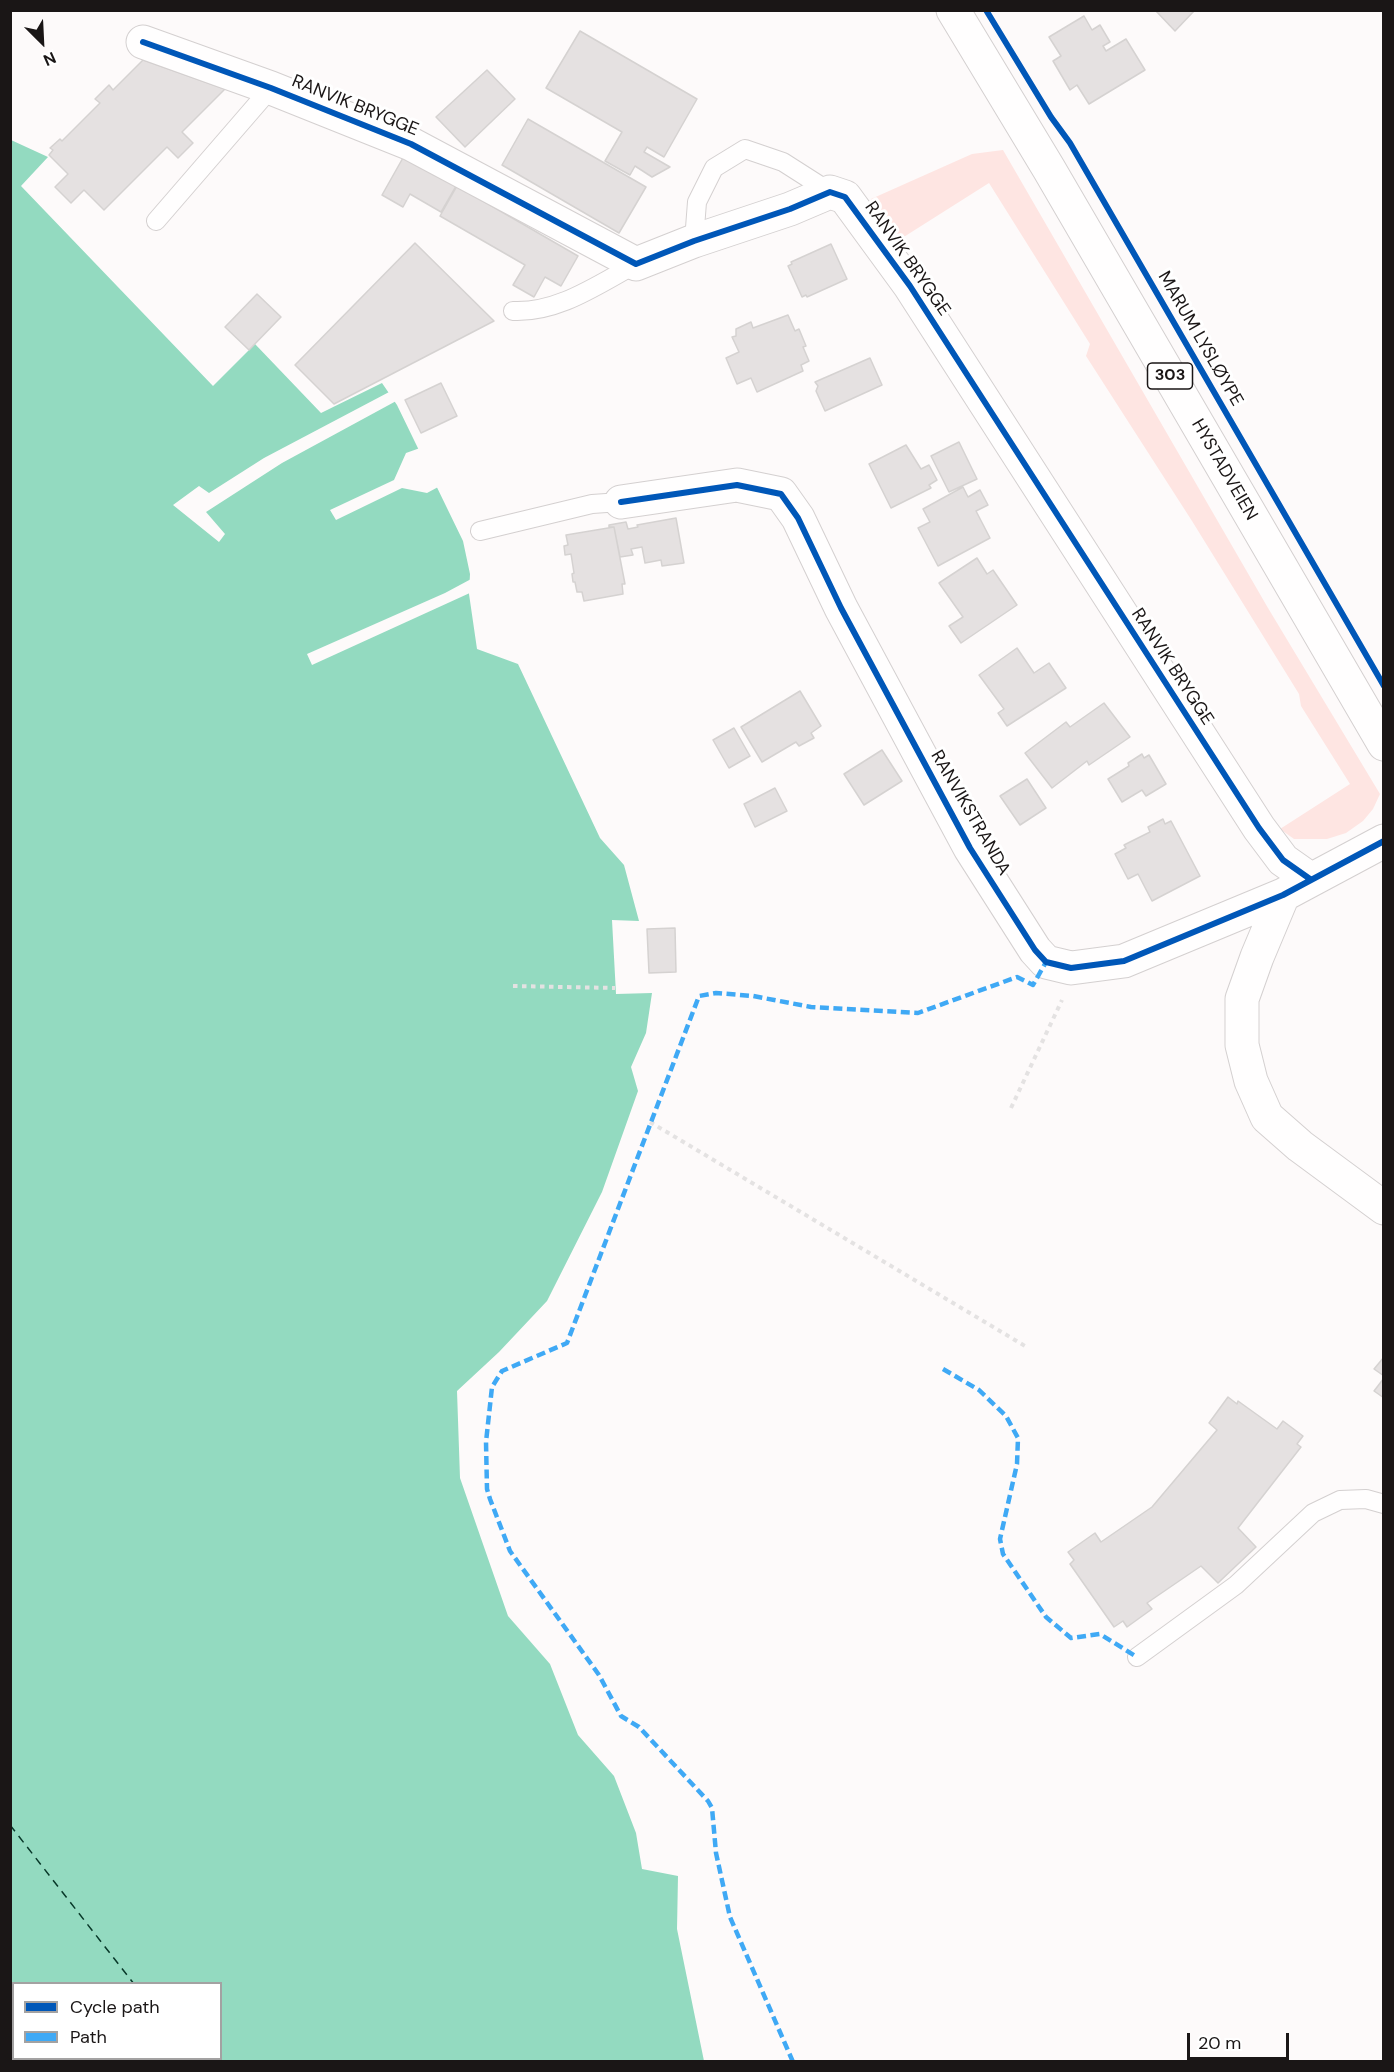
<!DOCTYPE html>
<html>
<head>
<meta charset="utf-8">
<style>
	body { margin:0 }
	#map { position:relative; width:1394px; height:2072px; overflow:hidden; background:#fdfafa; font-family:"DM Sans",sans-serif }
	canvas { display:block }
	.frame { position:absolute; inset:0; border:12px solid #1a1616; pointer-events:none }
	.legend { position:absolute; left:12px; top:1982px; width:210px; height:78px; box-sizing:border-box; background:#fff; border:2px solid #a3a2a2; margin:0; padding:8px 10px; list-style:none; font-size:18px; color:#1a1616 }
	.legend li { display:flex; align-items:center; gap:12px; height:30px }
	.legend b { width:30px; border:2px solid #a3a2a2 }
	.north { position:absolute; left:12px; top:12px; width:60px; height:60px; -webkit-text-stroke:4px #fff; paint-order:stroke; rotate:156deg; font-size:16px; font-weight:700; line-height:24px; text-align:center; color:#1a1616 }
	.north::after { content:''; display:block; margin:auto; width:21px; height:27px; background:#1a1616; clip-path:polygon(50% 0,100% 100%,50% 72%,0 100%) }
	.scale { position:absolute; left:1187px; top:2033px; width:102px; height:27px; box-sizing:border-box; border:3px solid #1a1616; border-top:0; padding-left:8px; font-size:18px; line-height:21px; white-space:nowrap; color:#1a1616; -webkit-text-stroke:4px #fff; paint-order:stroke }
</style>
</head>
<body>
<div id="map">
<canvas width="1394" height="2072"></canvas>
<div class="frame"></div>
<ul class="legend">
<li><b style="height:8px;background:#0057b8"></b>Cycle path</li>
<li><b style="height:8px;background:#3fa9f5"></b>Path</li>
</ul>
<div class="north">N</div>
<div class="scale">20 m</div>
</div>
<script>
const ctx = document.querySelector('canvas').getContext('2d');
ctx.lineJoin = 'round';
function paint(path, color) {
  ctx.fillStyle = color;
  ctx.fill(path, 'evenodd');
}
function trace(path, color, width, dash) {
  ctx.strokeStyle = color;
  ctx.lineWidth = width;
  ctx.lineCap = dash ? 'butt' : 'round';
  ctx.setLineDash(dash || []);
  ctx.stroke(path);
}
function label(font, color, halo, rows, align = 'center') {
  ctx.font = font + ' "DM Sans",sans-serif';
  ctx.lineWidth = 6;
  ctx.setLineDash([]);
  ctx.textBaseline = 'middle';
  ctx.strokeStyle = halo;
  ctx.fillStyle = color;
  for (const [text, x, y, turn = 0] of rows) {
    ctx.save();
    ctx.translate(x, y);
    ctx.rotate((+turn || 0) * Math.PI / 180);
    ctx.textAlign = isNaN(turn) ? turn : align;
    if (halo) ctx.strokeText(text, 0, 0);
    ctx.fillText(text, 0, 0);
    ctx.restore();
  }
}
paint(new Path2D(`
	M1003 150 1268 608 1380 794 1373 809 1363 821 1346 833 1327 839H1294L1280 829 1350 784 1301 706 1299 694 1192 521 1086 356 1090 344 989 183 899 240 871 199 972 154Z`), '#fee5e2');
paint(new Path2D(`
	M11 140 48 157 21 186 213 386 255 344 321 413 382 383 397 405 463 541 470 574 469 594 477 649 518 664 600 838 624 865 639 921 612 920 616 994 652 993 646 1033 631 1067 638 1091 602 1192 547 1301 499 1352 457 1391 460 1478 508 1616 550 1664 578 1735 614 1776 636 1833 642 1869 678 1876 677 1929 704 2061 11 2062ZM14 1984H220V2058H14Z`), '#93dac0');
paint(new Path2D(`
	M391 391 398 400 282 463 206 512 225 534 219 542 173 505 199 486 209 493 264 458Z
	M420 448 440 486 427 493 402 488 336 520 330 510 394 480 406 453Z
	M473 578 472 592 312 665 307 654 445 593Z`), '#fdfafa');
trace(new Path2D(`
	M10 1825 134 1984
	M169 2058 170 2062`), '#083829', 1.5, [8, 6]);
const building = new Path2D(`
	M1155 10H1195L1175 31Z
	M1084 16 1092 30 1100 25 1110 42 1103 46 1106 51 1126 39 1145 70 1089 104 1077 85 1070 90 1053 61 1061 56 1049 37Z
	M580 31 697 99 664 157 647 147 644 152 670 167 652 177 635 166 630 175 605 161 622 132 546 88Z
	M143 60 225 89 182 132 193 143 178 158 167 147 104 210 84 190 71 203 55 187 68 174 49 155 53 150 50 148 60 139 62 141 100 103 95 99 109 85 113 90Z
	M487 70 515 99 465 147 436 117Z
	M528 119 646 187 619 233 502 165Z
	M404 156 456 186 441 212 410 194 403 207 382 195Z
	M457 186 578 256 561 286 545 277 534 297 513 285 525 265 440 216Z
	M415 243 494 321 334 404 295 365Z
	M831 244 847 279 807 297 806 295 802 297 788 266 792 264 791 262Z
	M257 294 281 317 249 350 225 327Z
	M788 315 795 331 799 329 806 346 803 347 809 361 801 365 803 371 757 392 751 378 737 384 726 358 739 352 732 337 736 336V329L751 322 753 328Z
	M870 358 882 385 825 411 816 391 818 386 815 382Z
	M441 383 457 416 421 433 405 400Z
	M959 442 977 479 949 492 931 456Z
	M906 445 921 469 929 465 937 480 929 485 931 488 891 508 869 464Z
	M963 487 968 497 980 490 988 505 976 511 990 538 938 566 918 528 930 522 923 509Z
	M676 518 684 563 662 566 661 560 645 563 642 547 631 549 633 555 620 557 614 527H609V525L626 522 628 529 638 527 637 525Z
	M614 527 625 584H622L623 594 584 601 582 592H577L575 582H573L572 574 574 573 571 554 565 555 564 546 568 545 566 535Z
	M977 558 987 574 993 570 1017 605 961 643 949 626 963 617 939 583Z
	M1017 648 1034 673 1049 663 1066 688 1007 726 998 713 1004 709 979 675Z
	M800 691 821 726 811 733 814 738 799 746 796 742 762 762 741 727Z
	M1104 703 1130 737 1089 765 1087 761 1052 788 1025 753 1066 722 1070 727Z
	M734 728 750 756 729 768 713 740Z
	M882 750 902 781 864 805 844 774Z
	M1142 754 1144 758 1149 755 1166 784 1146 796 1142 790 1122 802 1108 779 1129 766 1128 763Z
	M1027 779 1046 808 1020 825 1000 796Z
	M775 788 787 811 755 827 744 804Z
	M1163 819 1165 824 1171 821 1200 876 1152 901 1138 874 1128 879 1115 854 1126 848 1124 845 1150 832 1148 827Z
	M675 928 676 972 649 973 647 929Z
	M1384 1357V1376L1374 1369Z
	M1384 1378V1398L1374 1391Z
	M1228 1397 1237 1404 1238 1401 1277 1429 1283 1421 1303 1436 1297 1444 1301 1447 1238 1528 1256 1547 1218 1583 1201 1566 1147 1603 1152 1609 1127 1627 1123 1621 1114 1627 1070 1564 1074 1560 1068 1552 1095 1533 1101 1542 1152 1507 1217 1430 1209 1423Z`);
paint(building, '#e5e1e1');
trace(building, '#d5d2d1', 1.5);
const service = new Path2D(`
	M156 221 271 88
	M694 241 697 202 714 168 745 149 783 162 830 192
	M513 311C558 313 597 285 636 264
	M480 531 592 504 621 502
	M1137 1657 1236 1585 1313 1513 1340 1500 1366 1499 1384 1504`);
const minor = new Path2D(`
	M143 42 271 88 411 144 636 264 694 241 790 209 830 192 845 197 910 286 1259 828 1283 860 1310 879
	M621 502 737 485 781 494 798 518 841 608 970 848 1035 950 1046 962 1071 968 1124 961 1283 895 1384 841
	M1283 895 1257 957 1242 999V1045L1251 1081 1267 1117 1300 1146 1384 1208`);
const primary = new Path2D(`
	M953 10 1049 169 1384 744`);
trace(service, '#d4d0d0', 20);
trace(minor, '#d4d0d0', 35);
trace(primary, '#d4d0d0', 35);
trace(new Path2D(`
	M513 986 615 988
	M1011 1108 1062 1000
	M650 1122 1025 1346`), '#e4e2e2', 4, [4.5, 4.5]);
trace(service, '#fffefe', 18);
trace(minor, '#fffefe', 33);
trace(primary, '#fffefe', 33);
trace(new Path2D(`
	M943 1369 979 1390 1006 1416 1018 1438 1017 1464 1000 1539 1003 1554 1046 1617 1071 1638 1100 1634 1137 1657
	M793 2062 730 1917 716 1853 712 1808 708 1801 639 1727 621 1716 599 1675 510 1551 490 1499 487 1489 486 1442 492 1387 502 1371 567 1343 699 996 716 993 753 996 811 1007 918 1013 1017 977 1033 985 1046 962`), '#3fa9f5', 4.5, [9, 4.5]);
trace(new Path2D(`
	M986 10 1051 117 1070 143 1384 686
	M143 42 271 88 411 144 636 264 694 241 790 209 830 192 845 197 910 286 1259 828 1283 860 1310 879
	M621 502 737 485 781 494 798 518 841 608 970 848 1035 950 1046 962 1071 968 1124 961 1283 895 1384 841`), '#0057b8', 6);
for (const [x, y, w] of [
	[1170,376,45]
]) {
  const box = new Path2D();
  box.roundRect(x - w / 2, y - 13, w, 26, 4.5);
  ctx.fillStyle = '#fff';
  ctx.fill(box);
  trace(box, '#1a1616', 1.5);
}
label('bold 16px', '#1a1616', null, [
	["303",1170,376]
]);
label('18px', '#1a1616', '#fff', [
	["RANVIK BRYGGE",355,106,22],
	["RANVIK BRYGGE",907,259,55],
	["MARUM LYSLØYPE",1200,339,60],
	["HYSTADVEIEN",1224,470,60],
	["RANVIK BRYGGE",1172,667,57],
	["RANVIKSTRANDA",970,813,60]
]);
</script>
</body>
</html>
